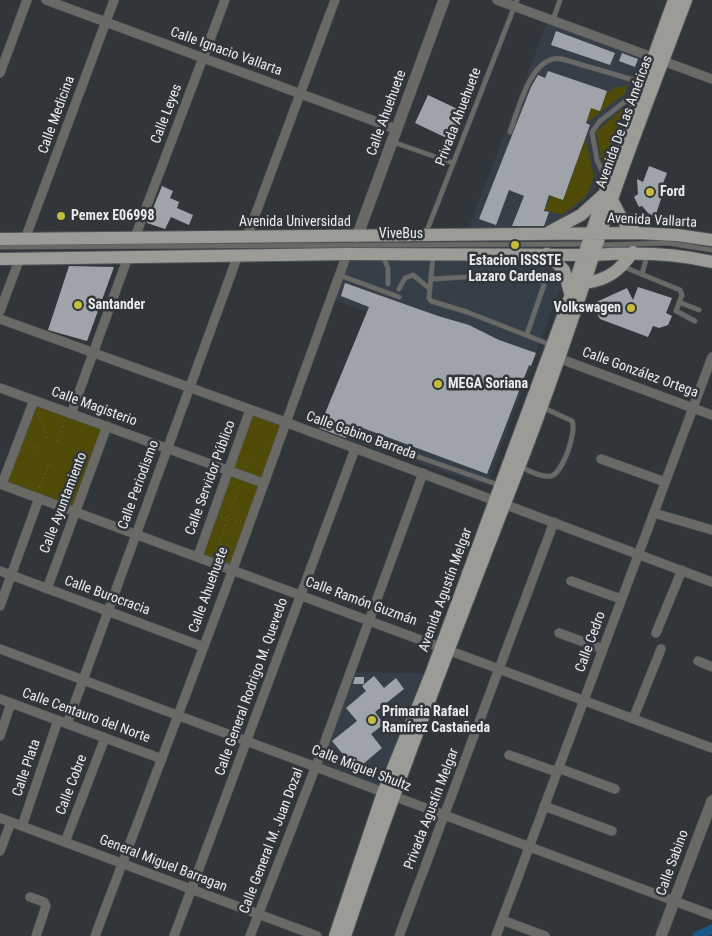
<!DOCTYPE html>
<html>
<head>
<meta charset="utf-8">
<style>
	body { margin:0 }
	canvas { display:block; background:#31363a }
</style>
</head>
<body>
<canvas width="712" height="936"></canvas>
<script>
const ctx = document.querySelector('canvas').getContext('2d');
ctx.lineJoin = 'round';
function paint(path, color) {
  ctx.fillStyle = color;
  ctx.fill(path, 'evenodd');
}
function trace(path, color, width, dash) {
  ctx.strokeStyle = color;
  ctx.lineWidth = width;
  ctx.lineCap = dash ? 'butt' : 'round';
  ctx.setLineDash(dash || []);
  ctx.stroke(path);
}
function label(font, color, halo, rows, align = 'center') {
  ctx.font = font + ' "Roboto Condensed",sans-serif';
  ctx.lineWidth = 5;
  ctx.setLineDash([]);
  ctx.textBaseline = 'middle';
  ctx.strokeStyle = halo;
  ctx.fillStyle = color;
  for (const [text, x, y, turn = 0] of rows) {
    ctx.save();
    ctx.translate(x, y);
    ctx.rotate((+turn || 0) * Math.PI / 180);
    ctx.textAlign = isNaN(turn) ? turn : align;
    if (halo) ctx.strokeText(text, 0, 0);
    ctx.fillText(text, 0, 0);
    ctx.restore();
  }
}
paint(new Path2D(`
	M547 23 645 58V60L598 184 592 194 559 221 543 227H469Z
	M349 260H543L550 262 557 271 561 279V285L487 486 319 430 367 312 335 300Z
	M348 672 431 674 383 793 316 766Z`), '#363f48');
paint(new Path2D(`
	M625 86 627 87 625 93 586 123 591 108 607 91 611 92 614 88Z
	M625 107 603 165 596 132Z
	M583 141H586L594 177 586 196 562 215 542 209 527 198 547 206 551 196 563 200 583 146 581 145Z
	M34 400 107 426 75 512 2 484Z
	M250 410 285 422 233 569 198 556Z`), '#514b08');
trace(new Path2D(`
	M697 936 712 929`), '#195786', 9);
paint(new Path2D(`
	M556 31 615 53 610 65 551 45Z
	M622 53 638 59 635 67 619 61Z
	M548 71 607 91 600 111 591 108 586 123 590 125 563 200 549 195 544 211 549 212 544 226H512L524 196 509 190 496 225 479 219 531 87 538 75 545 78Z
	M428 95 466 113 453 141 415 123Z
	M649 166 667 173 662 186 665 187 655 217 648 213 642 206 639 207 634 197 638 194 637 179 643 182Z
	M162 186 173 191 170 198 179 202 177 208 193 215 189 225 171 217 165 229 147 223Z
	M69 266 114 267 87 341 48 330Z
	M345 283 438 316 469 325 499 340 536 353 531 366 529 365 487 474 352 424 346 438 319 428 369 307 341 296Z
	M638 287 672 298 666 313 672 316 668 325 659 328 653 326 648 337 600 319 592 304 627 288 633 300Z
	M374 676 384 688 396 678 404 689 375 712 384 724 371 734 382 748 356 770 332 741 357 721 346 708 366 691 362 686Z
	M355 677H364V684H353Z`), '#9ea4a9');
const service = new Path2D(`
	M553 20 560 0
	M510 132C518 111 531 53 562 59L644 83
	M393 142 453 163
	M606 179 597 160 592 132 600 121 636 93
	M426 233 517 0
	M599 245 668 243 712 250
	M0 247 586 244
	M383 256 388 268V284
	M433 256 429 298 431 301 467 312 551 345
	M624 267 680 290 682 295 676 311 695 321
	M642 274 647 256
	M339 275 399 297
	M432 279 502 275 539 277 544 285 527 334
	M399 289 405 278 413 275 430 289
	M679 302 699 310
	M370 440 499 485
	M521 467C529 471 542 478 551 476 563 473 577 431 572 421L542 407`);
const minor = new Path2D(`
	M46 0 396 129
	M497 0 712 79
	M0 73 27 0
	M135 237 225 0
	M247 237 335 0
	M25 239 114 0
	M0 311 20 258
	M0 319 285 422 712 582
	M558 358 712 415
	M0 388 263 483
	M71 414 128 257
	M601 459 665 482
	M0 484 712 748
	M2 484 34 400
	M654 513 712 530
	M198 556 250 410
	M0 571 204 647
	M571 581 621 599
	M47 589 107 426
	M0 606 39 498
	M559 633 603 649
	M656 633 682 570
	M0 649 712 915
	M698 661 712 667
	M0 699 162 759
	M633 719 661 649
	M67 724 238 255
	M0 736 11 703
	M509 755 557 772
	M558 768 615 789
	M544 806 612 831
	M0 818 317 936
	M22 826 58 720
	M65 842 105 738
	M0 851 11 822
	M30 897 44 902 46 906 36 936
	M502 920 545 936
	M95 936 233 569 347 254
	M174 936 355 449
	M250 936 316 766 423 473
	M399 936 554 522
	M496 936 712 357`);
const tertiary = new Path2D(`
	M357 237 444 0
	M661 936 712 801`);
const primary = new Path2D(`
	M612 200 623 221 637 233
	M549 232 581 215 602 196
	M0 239 637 233 677 235 712 240
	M547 254 564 270 570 293
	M0 259 347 254 595 255C635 252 673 253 712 262
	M585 283C608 280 620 270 633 252
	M335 936 383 793 431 674 570 297 608 183 674 0
	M345 936C398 778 459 622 519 467 549 390 575 313 600 235 625 156 657 78 686 0`);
trace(service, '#4e5357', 5.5);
trace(minor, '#4e5357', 10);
trace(tertiary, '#4e5357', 12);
trace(primary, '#4e5357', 14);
trace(new Path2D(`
	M38 413 48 440
	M57 441 65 420
	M27 444 40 449
	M246 467 250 458
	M39 488 50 464
	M221 516 241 522
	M215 554 240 485`), '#6c7074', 1, [1, 4]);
trace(service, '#696966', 4.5);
trace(minor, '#696966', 9);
trace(tertiary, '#696966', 11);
trace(primary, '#9c9c96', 12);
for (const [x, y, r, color] of [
	[650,192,5,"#c7bb3b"],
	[61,216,5,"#c7bb3b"],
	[515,245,5,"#c7bb3b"],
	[78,305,5,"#c7bb3b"],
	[631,308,5,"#c7bb3b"],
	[438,384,5,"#c7bb3b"],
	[372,720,5,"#c7bb3b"]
]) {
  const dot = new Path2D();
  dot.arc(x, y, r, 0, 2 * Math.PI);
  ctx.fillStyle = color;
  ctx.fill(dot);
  trace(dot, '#31363a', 2);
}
label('14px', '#e8ebee', '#31363a', [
	["Calle Ignacio Vallarta",226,52,20],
	["Calle Ahuehuete",387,113,-70],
	["Calle Leyes",167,114,-69],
	["Calle Medicina",57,115,-70],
	["Privada Ahuehuete",459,117,-69],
	["Avenida De Las Américas",625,122,-70],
	["Avenida Vallarta",652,221,3],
	["Avenida Universidad",295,222],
	["ViveBus",401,234],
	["Calle González Ortega",640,373,20],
	["Calle Magisterio",94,407,20],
	["Calle Gabino Barreda",361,436,20],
	["Calle Servidor Público",211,478,-70],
	["Calle Periodismo",139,485,-70],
	["Calle Ayuntamiento",64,503,-69],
	["Calle Ahuehuete",209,590,-70],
	["Avenida Agustín Melgar",446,590,-70],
	["Calle Burocracia",107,596,20],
	["Calle Ramón Guzmán",361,602,20],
	["Calle Cedro",591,642,-70],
	["Calle General Rodrigo M. Quevedo",252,687,-70],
	["Calle Centauro del Norte",86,716,20],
	["Calle Plata",27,768,-71],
	["Calle Miguel Shultz",361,769,21],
	["Calle Cobre",72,785,-69],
	["Privada Agustín Melgar",432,809,-69],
	["Calle General M. Juan Dozal",272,841,-69],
	["Calle Sabino",673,863,-70],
	["General Miguel Barragan",163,864,21]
]);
label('bold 14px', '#e8ebee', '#31363a', [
	["Ford",660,192],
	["Pemex E06998",71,216],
	["Estacion ISSSTE",515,261,"center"],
	["Lazaro Cardenas",515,277,"center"],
	["Santander",88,305],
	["Volkswagen",621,308,"right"],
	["MEGA Soriana",448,384],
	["Primaria Rafael",382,712],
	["Ramírez Castañeda",382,728]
], 'left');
</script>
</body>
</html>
